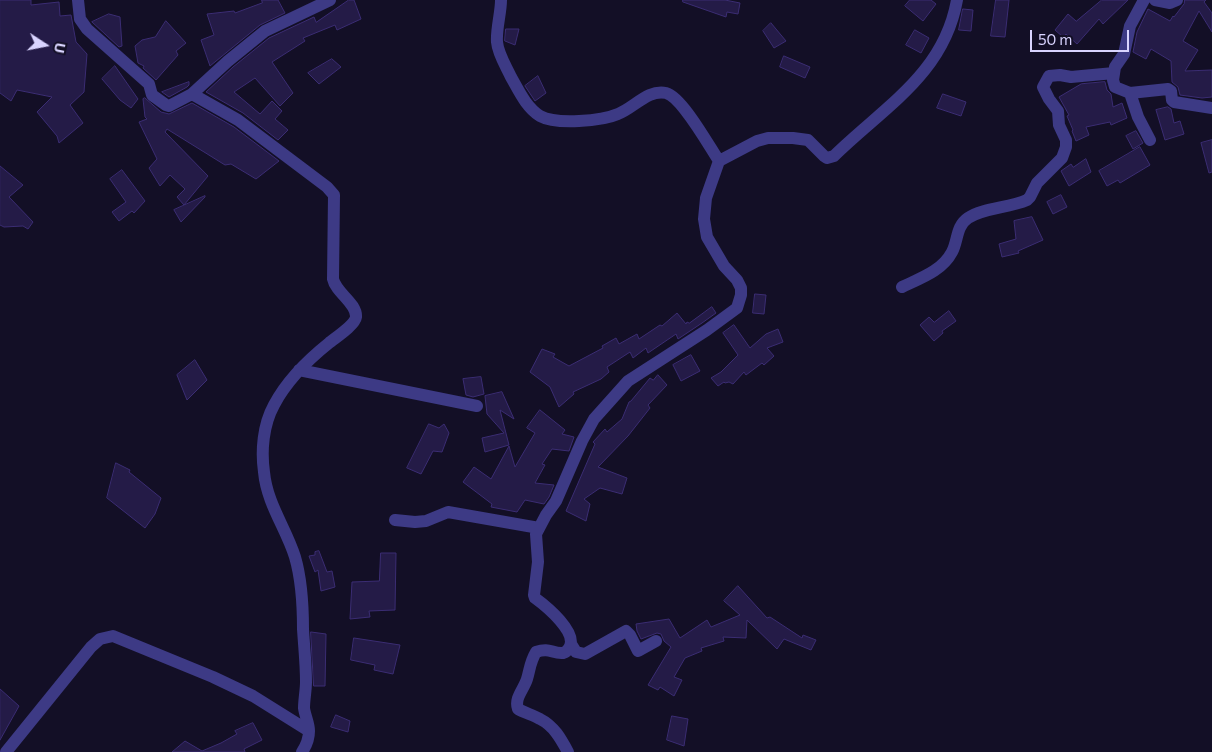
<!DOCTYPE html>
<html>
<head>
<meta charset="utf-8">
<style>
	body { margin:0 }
	#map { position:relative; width:1212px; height:752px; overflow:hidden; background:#130f26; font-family:Commissioner,sans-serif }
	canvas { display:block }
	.north { position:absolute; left:20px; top:20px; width:50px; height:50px; -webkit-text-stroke:4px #130f26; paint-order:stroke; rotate:101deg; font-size:14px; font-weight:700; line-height:20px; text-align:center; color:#d9d4ff }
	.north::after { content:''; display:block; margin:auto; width:18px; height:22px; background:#d9d4ff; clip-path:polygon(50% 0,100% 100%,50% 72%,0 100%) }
	.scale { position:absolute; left:1030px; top:30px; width:99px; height:22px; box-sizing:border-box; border:2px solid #d9d4ff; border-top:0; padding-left:6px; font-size:15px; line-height:18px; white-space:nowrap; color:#d9d4ff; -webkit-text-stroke:4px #130f26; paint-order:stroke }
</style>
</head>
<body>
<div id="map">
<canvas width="1212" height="752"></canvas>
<div class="north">U</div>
<div class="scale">50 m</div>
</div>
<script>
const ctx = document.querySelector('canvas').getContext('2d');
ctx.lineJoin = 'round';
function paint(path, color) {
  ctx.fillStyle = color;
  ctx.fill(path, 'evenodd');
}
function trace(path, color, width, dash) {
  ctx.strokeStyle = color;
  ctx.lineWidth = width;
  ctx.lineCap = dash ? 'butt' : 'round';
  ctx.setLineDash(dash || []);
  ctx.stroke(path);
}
const building = new Path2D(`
	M0 0H31V5L59 2 60 16 71 15 76 42 87 54 84 92 70 105 83 123 59 143 57 136 37 112 52 97 17 90 11 101 0 93Z
	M262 0H278L285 13 260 25 210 66 201 40 214 35 207 14 234 11 235 13 262 3Z
	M349 0H354L361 19 337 30 335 25 303 38 305 41 272 62 293 93 280 106 255 78 234 92 260 114 272 101 282 111 275 119 288 130 278 140 243 113 206 92 233 67 269 38 314 17 316 22Z
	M683 0H725L740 3 738 14 727 12 726 17 683 2Z
	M910 0H931L936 4 923 21 905 6Z
	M996 0H1009L1005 37 991 36Z
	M1102 0H1128L1103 24 1099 19 1077 44 1066 34 1063 37 1055 30 1068 14 1076 21Z
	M1185 0H1206L1204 2 1212 13V32L1199 11 1183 41 1198 50 1185 71 1212 70V97L1202 98 1180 95 1178 87 1172 82 1171 61 1151 49 1146 59 1133 52 1137 32 1148 9 1170 21 1173 16 1174 17 1184 4Z
	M963 9 973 10 971 31 959 30Z
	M109 14 120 17 122 46 119 47 92 22Z
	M166 21 186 43 176 51 178 55 156 80 143 68 144 66 138 63 135 46 142 40 155 37Z
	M771 23 786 41 774 48 763 31Z
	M506 29H519L515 45 505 41Z
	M915 30 929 38 921 53 906 45Z
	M784 56 810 67 805 78 780 67Z
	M332 59 341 67 319 84 308 73Z
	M115 66 138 99 131 108 120 100 102 79Z
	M538 76 546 93 535 101 525 86Z
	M189 82V85L187 87 169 97 162 92Z
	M1105 82 1107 90 1111 94 1113 107 1122 103 1127 118 1111 125 1110 122 1086 127 1089 135 1076 141 1072 131 1073 130 1067 116 1069 115 1059 97 1081 84Z
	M943 94 966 102 961 116 937 108Z
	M145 98 161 112 169 114 192 103 234 127 279 161 256 179 231 164 225 165 167 129 165 132 208 176 184 205 177 197 185 189 170 175 160 186 149 168 157 159 139 122 147 119 145 117 143 99Z
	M1168 107 1171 109 1174 123 1180 121 1184 134 1165 140 1156 110Z
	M1136 131 1143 143 1133 149 1126 136Z
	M1212 140V172L1209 173 1201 143Z
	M1140 147 1150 165 1120 183 1118 180 1107 186 1099 171Z
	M1086 159 1091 172 1069 186 1061 171 1071 164 1073 167Z
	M0 166 23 185 9 197 33 222 28 229 23 226 4 227 0 225Z
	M122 170 145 201 134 213 132 211 119 221 112 212 126 202 110 179Z
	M1061 195 1067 207 1053 214 1047 202Z
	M205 196V197L181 222 174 210Z
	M1032 217 1043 240 1018 251 1019 253 1002 257 999 244 1016 239 1014 221Z
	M755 294 766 295 764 314 753 313Z
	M712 307 716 313 702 323 678 339 676 334 648 353 646 348 633 358 630 352 607 367 609 372 601 379 573 392 574 394 559 407 550 387 530 372 542 349 555 354 553 357 569 366 603 348 602 346 616 338 619 344 637 334 639 339 660 325 662 326 677 313 686 324 687 322 689 323Z
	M949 311 956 321 942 331 943 333 934 341 920 325 929 317 934 322Z
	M734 325 750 348 766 334 778 329 783 342 767 348 774 356 764 365 762 363 746 375 744 372 733 384 729 382 725 383 724 382 718 386 711 378 721 372 738 355 723 333Z
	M691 355 700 371 681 381 673 365Z
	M195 360 207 380 187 400 177 375Z
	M658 375 667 385 648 405 650 408 628 436 598 467 627 478 622 494 600 488 584 499 590 504 586 521 566 511 595 444 593 442 605 429 607 432 622 419 629 402 631 401 650 378 653 380Z
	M481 377 484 394 473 397 466 395 463 379Z
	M502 392 514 419 500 410 509 445 485 452 482 438 504 433 487 414 485 396Z
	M540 410 565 430 562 434 574 437 569 451 552 449 542 464 545 465 535 483 554 485 549 497 544 504 525 500 517 512 491 507 492 504 463 482 474 467 491 479 509 446 515 467 535 433 527 428Z
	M429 424 439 428 444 424 449 433 442 452 433 451 421 474 407 468Z
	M116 463 130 470 129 472 161 498 155 514 145 528 107 498Z
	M319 551 327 572 332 571 335 587 321 591 318 570 315 572 309 556 315 555V552Z
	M381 553H396L395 610 369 611 370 617 350 619 352 582 379 581Z
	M738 586 767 618 770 617 802 638 803 635 816 640 811 650 784 639 777 649 747 620 746 638 723 637 724 641 701 648 702 651 685 658 674 677 682 680 674 696 660 687 658 690 648 685 671 647 664 641 661 634 657 633 641 639 637 631 636 624 669 619 680 638 707 620 711 627 740 615 724 601Z
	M311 632 326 634 325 686H314Z
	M354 638 400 645 393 674 374 670 375 665 351 660Z
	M0 689 19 706 0 740Z
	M336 715 350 721 348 732 331 727Z
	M672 716 688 719 684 746 667 740Z
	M253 723 262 740 244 749 245 752H172L185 741 202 751 221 743 237 734 235 731Z`);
paint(building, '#241b47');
trace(building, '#3b2d73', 1);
trace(new Path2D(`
	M78 0 80 19 87 29 149 84 152 95 166 105 169 106 192 94 238 120 327 187 334 195 333 279C336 293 357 303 356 317 355 325 335 338 329 343 309 359 286 382 274 405 263 425 261 451 264 472 267 504 286 528 295 557 302 581 303 604 303 629 304 646 306 664 306 682 306 690 304 700 304 708 305 716 309 723 309 731 309 738 306 746 302 752
	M501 0C501 13 496 29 497 42 498 54 506 66 511 77 519 91 526 107 540 116 556 125 602 121 618 114 634 108 648 89 666 93 682 97 709 146 719 161
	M1144 0 1130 26 1124 54 1115 67 1113 80 1115 87 1130 93 1138 117 1150 140
	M1155 0 1170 3 1177 0
	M1130 93 1168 89 1171 91 1172 100 1174 102 1212 108
	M192 94 228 61 265 31 330 0
	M902 287C921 278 942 271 952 252 958 241 956 226 968 218 983 208 1009 208 1027 200L1030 197 1037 183 1062 158 1066 147V140L1059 125 1058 111 1049 99 1043 87 1049 76 1060 75 1071 77 1114 73
	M299 370 477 406
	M395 520 415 522 426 521 448 512 539 528
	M571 644 576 652 585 654 626 631 630 635 638 651 656 641
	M6 752 91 647 100 639 113 636 213 677 253 696 309 731
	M568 752C561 739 554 726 540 719 533 715 525 713 518 709 514 698 524 689 527 679 530 669 530 662 536 652 550 647 552 654 563 653 566 652 568 650 569 648 579 633 546 606 535 598L534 595 538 562 536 534 546 515 556 501 582 441 594 419 628 381 707 330 737 308 741 295V288L737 280 724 266 707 237 704 219 706 198 719 161 757 141 768 138H793L808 140 824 156 827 158 834 156C884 107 944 74 957 0`), '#3d3a85', 12);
</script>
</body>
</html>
